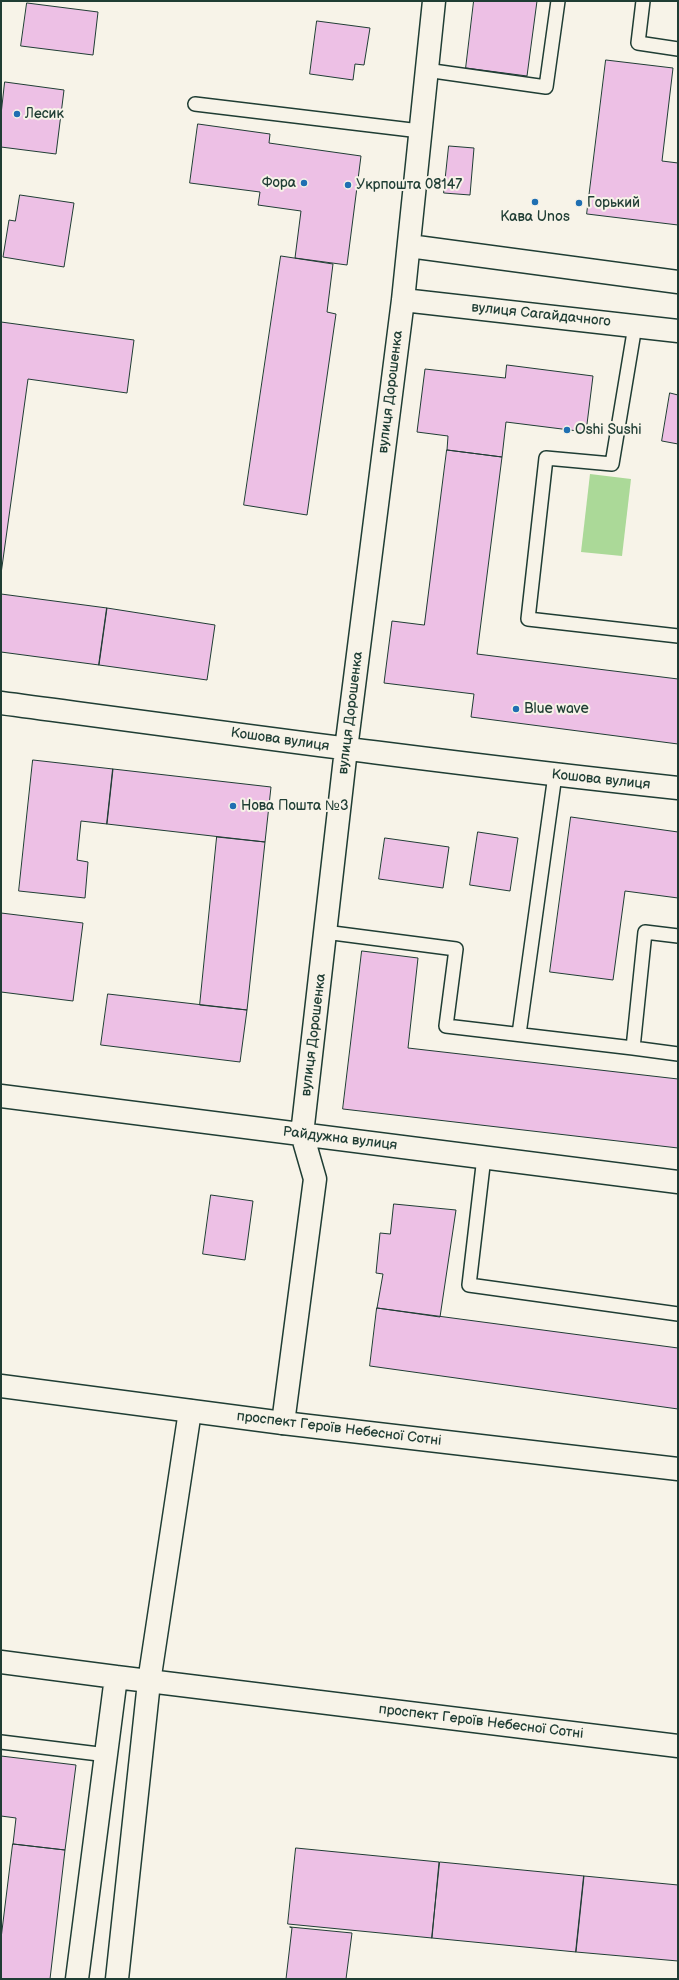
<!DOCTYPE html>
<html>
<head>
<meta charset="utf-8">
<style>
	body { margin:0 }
	#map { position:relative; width:679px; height:1980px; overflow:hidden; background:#f7f3e8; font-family:"Balsamiq Sans",sans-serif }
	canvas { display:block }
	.frame { position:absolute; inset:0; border:2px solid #1f3d34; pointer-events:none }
</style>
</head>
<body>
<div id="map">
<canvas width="679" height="1980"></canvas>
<div class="frame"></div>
</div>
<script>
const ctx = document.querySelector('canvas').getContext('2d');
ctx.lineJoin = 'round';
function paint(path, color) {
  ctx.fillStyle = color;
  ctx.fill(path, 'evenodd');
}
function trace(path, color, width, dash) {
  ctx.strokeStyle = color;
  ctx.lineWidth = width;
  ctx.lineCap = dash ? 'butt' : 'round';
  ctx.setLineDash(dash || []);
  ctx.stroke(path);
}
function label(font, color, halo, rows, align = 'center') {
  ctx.font = font + ' "Balsamiq Sans",sans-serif';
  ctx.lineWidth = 4;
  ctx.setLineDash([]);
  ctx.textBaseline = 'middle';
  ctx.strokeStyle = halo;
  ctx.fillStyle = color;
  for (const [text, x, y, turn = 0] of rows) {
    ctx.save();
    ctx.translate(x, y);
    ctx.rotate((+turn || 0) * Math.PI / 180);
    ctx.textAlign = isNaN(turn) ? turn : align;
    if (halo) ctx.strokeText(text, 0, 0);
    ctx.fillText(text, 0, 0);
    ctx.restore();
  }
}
paint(new Path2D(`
	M590 474 631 479 622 556 581 552Z`), '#abd998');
const building = new Path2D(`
	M474 1H537L527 76 466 68Z
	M27 3 98 12 93 55 21 46Z
	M317 21 370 28 364 65 355 64 353 80 310 74Z
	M606 60 673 68 662 161 678 163V225L587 214Z
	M5 82 64 90 56 154 1 147V115Z
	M198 124 270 134 269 143 361 156 347 265 295 258 301 211 258 205 260 192 190 183Z
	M449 146 474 148 470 195 444 193Z
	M20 195 74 203 64 267 3 257 9 220 15 221Z
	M281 256 333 264 327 312 336 314 307 515 244 505Z
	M1 322 134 340 127 393 28 379 1 574Z
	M507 365 593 376 586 432 506 422 502 457 447 450 448 436 417 432 425 369 505 378Z
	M670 393 678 395V444L662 441Z
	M447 450 502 457 477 654 678 679V744L471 717 474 694 384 683 392 621 424 625Z
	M1 594 107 608 99 665 1 652Z
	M107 608 215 625 207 680 99 665Z
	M33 760 113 769 107 824 81 821 77 860 88 862 85 898 19 891Z
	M113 769 271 787 265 842 107 824Z
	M571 817 678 832V898L625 891 613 980 550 972Z
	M478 832 518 838 510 891 470 885Z
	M217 837 265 842 247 1010 200 1005Z
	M385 838 449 847 443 888 379 879Z
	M1 913 83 923 73 1001 1 992Z
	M362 951 418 958 408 1048 678 1079V1148L343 1109Z
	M108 994 247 1010 240 1062 101 1045Z
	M211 1195 253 1201 245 1260 203 1254Z
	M394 1204 456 1210 440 1317 377 1308 383 1274 376 1273 380 1233 390 1234Z
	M377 1308 678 1348V1409L370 1366Z
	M1 1756 76 1765 65 1850 13 1844 16 1818 1 1816Z
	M13 1844 65 1850 50 1979H1V1939Z
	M296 1848 439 1862 432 1938 288 1924Z
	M440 1862 584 1876 576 1952 432 1938Z
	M584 1876 678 1885V1961L576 1952Z
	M290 1927 352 1933 346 1979H286L292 1928Z`);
paint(building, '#edc0e5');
trace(building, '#1f3d34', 1);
const service = new Path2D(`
	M643 1 638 43 678 49
	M426 70 546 87 558 1
	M195 104 420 131
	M635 326 612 464 546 458 528 619 678 636
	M325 932 456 949 446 1026 633 1048
	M678 936 645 932 633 1048 678 1054
	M519 1034 555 775
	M484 1157 469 1285 678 1314
	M1 1742 107 1755`);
const minor = new Path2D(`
	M409 246 678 282
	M403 300 678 331
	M1 703C226 733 452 764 678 788
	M1 1096 678 1182
	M283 1423 315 1179 302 1134 346 749 403 300 434 1
	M1 1662 116 1677 77 1979
	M116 1677 678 1746
	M117 1979 149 1682 190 1411`);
const tertiary = new Path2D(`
	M1 1386 283 1423 678 1469`);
trace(service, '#1f3d34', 16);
trace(minor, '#1f3d34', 25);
trace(tertiary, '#1f3d34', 25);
trace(service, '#f7f3e8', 13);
trace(minor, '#f7f3e8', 22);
trace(tertiary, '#f7f3e8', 22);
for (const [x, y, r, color] of [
	[17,114,4,"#1f6fb2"],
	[304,183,4,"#1f6fb2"],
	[348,185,4,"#1f6fb2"],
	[535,202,4,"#1f6fb2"],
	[579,203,4,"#1f6fb2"],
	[567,430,4,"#1f6fb2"],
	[516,709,4,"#1f6fb2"],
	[233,806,4,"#1f6fb2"]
]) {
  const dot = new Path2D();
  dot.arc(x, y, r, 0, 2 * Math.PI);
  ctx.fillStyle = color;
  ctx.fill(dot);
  trace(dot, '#f7f3e8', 1.5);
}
label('14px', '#1f3d34', '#f7f3e8', [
	["Лесик",25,114],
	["Фора",296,183,"right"],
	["Укрпошта 08147",356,185],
	["Горький",587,203],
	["Кава Unos",535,217,"center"],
	["Oshi Sushi",575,430],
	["Blue wave",524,709],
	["Нова Пошта №3",241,806]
], 'left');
label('14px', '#1f3d34', '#f7f3e8', [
	["вулиця Сагайдачного",541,315,6],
	["вулиця Дорошенка",391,392,-83],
	["вулиця Дорошенка",351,713,-83],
	["Кошова вулиця",280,740,8],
	["Кошова вулиця",601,780,6],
	["вулиця Дорошенка",314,1035,-83],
	["Райдужна вулиця",340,1139,7],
	["проспект Героїв Небесної Сотні",339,1429,7],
	["проспект Героїв Небесної Сотні",481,1722,7]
]);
</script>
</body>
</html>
